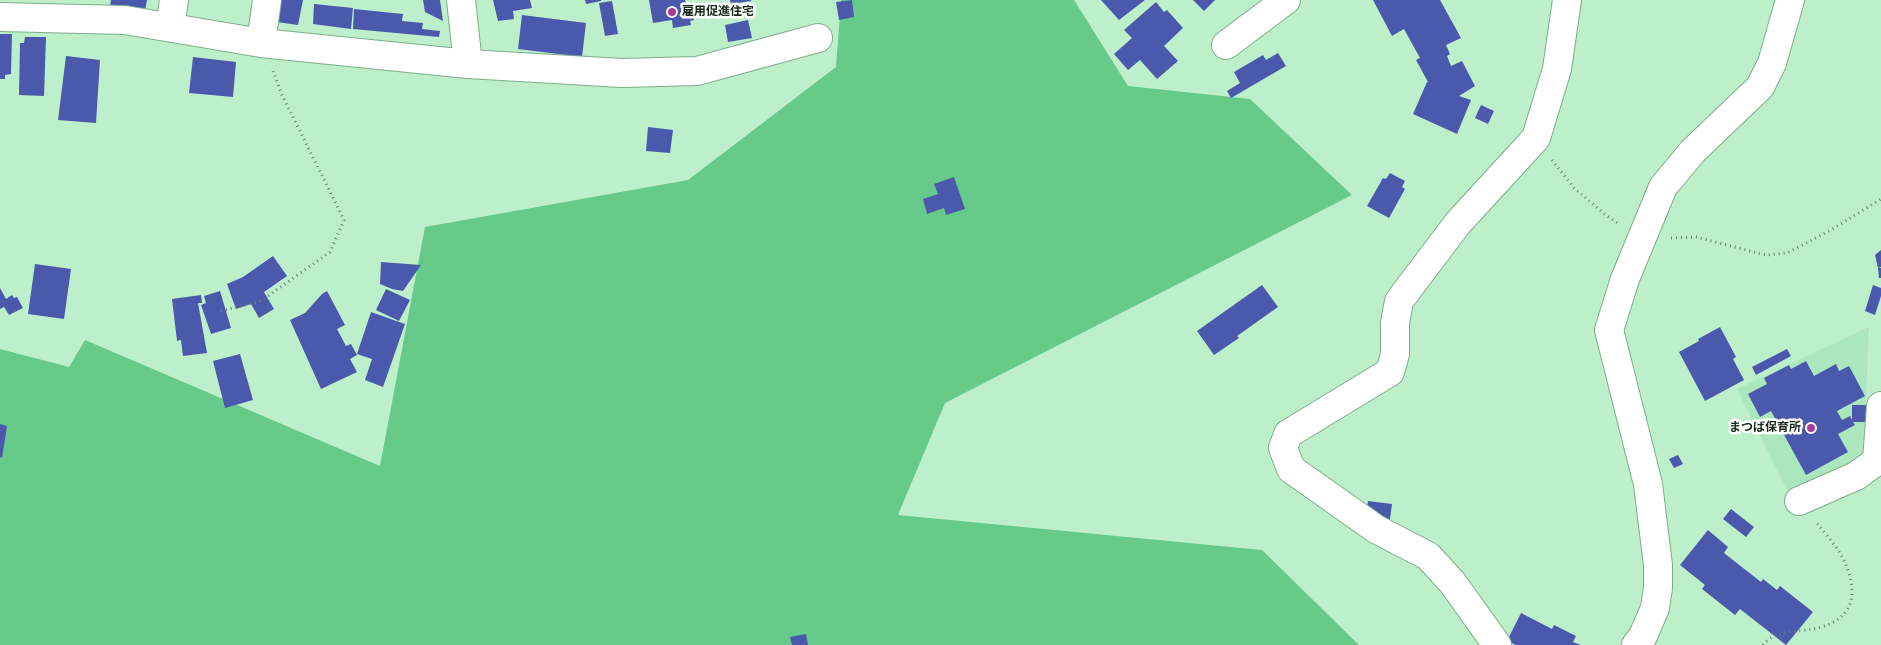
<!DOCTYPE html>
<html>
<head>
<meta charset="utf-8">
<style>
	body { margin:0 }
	canvas { display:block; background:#bdefcb }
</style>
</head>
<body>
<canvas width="1881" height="645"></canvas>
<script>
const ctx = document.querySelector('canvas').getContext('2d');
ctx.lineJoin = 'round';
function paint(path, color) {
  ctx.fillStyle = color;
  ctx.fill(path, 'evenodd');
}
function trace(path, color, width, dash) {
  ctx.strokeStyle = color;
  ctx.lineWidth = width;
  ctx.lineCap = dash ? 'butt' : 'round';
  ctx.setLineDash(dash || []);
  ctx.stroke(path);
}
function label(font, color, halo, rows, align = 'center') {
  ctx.font = font + ' "Roboto Condensed","Noto Sans JP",sans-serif';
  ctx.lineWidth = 5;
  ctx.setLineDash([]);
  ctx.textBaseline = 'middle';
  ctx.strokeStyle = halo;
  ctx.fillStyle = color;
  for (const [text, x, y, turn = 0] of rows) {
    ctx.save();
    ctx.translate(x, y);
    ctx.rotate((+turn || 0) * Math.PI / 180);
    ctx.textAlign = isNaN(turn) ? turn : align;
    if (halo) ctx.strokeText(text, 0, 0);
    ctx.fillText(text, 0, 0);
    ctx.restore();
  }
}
paint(new Path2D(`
	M1869 327 1863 466 1790 496 1737 389Z`), '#ace6bd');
paint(new Path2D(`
	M841 0H1074L1128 86 1250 99 1352 195 945 403 898 515 1262 550 1359 645H0V349L69 367 85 340 380 466 425 227 688 180 836 67Z`), '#68ca8a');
paint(new Path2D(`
	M111 0H147L145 11 110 6Z
	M278 0H303L298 25 277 22Z
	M423 0H440L443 21 425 12Z
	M493 0H530L532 8 513 11 514 19 498 21Z
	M585 0H601V1L586 4Z
	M649 0H685L686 4 691 3 694 20 690 21 691 25 673 28 672 20 653 23Z
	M730 0H751V1L731 4Z
	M852 0 854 17 839 20 836 2Z
	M1101 0H1145L1119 20Z
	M1193 0H1215L1204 11Z
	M1373 0H1440L1461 38 1446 45 1450 54 1447 56 1451 66 1462 61 1475 86 1459 96 1471 100 1457 134 1413 114 1427 82H1428L1416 60 1420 58 1404 29 1392 36Z
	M612 1 618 34 605 36 599 3Z
	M1156 2 1164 12 1167 10 1183 28 1164 46 1178 61 1157 79 1140 60 1128 70 1114 54 1132 38 1124 30Z
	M314 4 353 8 351 29 313 24Z
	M354 9 403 14 402 21 423 23 422 29 440 31 439 37 353 29Z
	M522 15 586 23 582 57 518 49Z
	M748 20 752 38 728 42 725 25Z
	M0 34H12L11 74 5 75V79H0Z
	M25 37H46L44 96 19 95 20 43H24Z
	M1278 53 1286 66 1231 98 1227 91 1240 83 1234 72 1263 55 1266 60Z
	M66 56 100 60 96 123 58 120Z
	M193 57 236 62 233 97 189 93Z
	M1481 105 1494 111 1488 124 1475 118Z
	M648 127 673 130 670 153 646 151Z
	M1390 173 1405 181 1402 187 1405 189 1389 218 1367 206 1383 178 1386 179Z
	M954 177 965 209 946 215 944 208 927 214 923 199 938 194 934 184Z
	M1881 250V267L1878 268H1881V278H1879L1878 268 1875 255Z
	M273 256 287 276 264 292 274 309 259 318 251 304 236 309 227 284 243 277Z
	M381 262 421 265 403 291 392 289 380 284Z
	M35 264 71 269 64 319 28 314Z
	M1262 285 1278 307 1237 336 1239 338 1214 355 1197 331Z
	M1873 285 1881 288V296L1875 315 1865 311Z
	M0 288 6 299 12 295 14 298 17 297 23 308 9 315 4 307 0 309Z
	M386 289 410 300 399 321 376 310Z
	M220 291 231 328 211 334 201 305 206 303 204 296Z
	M327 291 345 325 337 329 346 346 351 344 357 355 350 359 357 372 321 389 290 320 305 313 322 294Z
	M201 295 202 303H198L207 353 183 356 181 340 177 341 172 299Z
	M371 312 405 324 383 387 365 380 372 359 357 354Z
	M1720 327 1736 357 1733 359 1744 380 1705 401 1679 352 1699 341 1698 339Z
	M1787 349 1791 356 1756 375 1752 367Z
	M240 354 253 400 225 408 213 361Z
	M1806 361 1814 376 1836 364 1839 371 1849 366 1865 396 1837 411 1842 420 1850 416 1852 420V405H1868V422H1853L1855 425 1838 434 1848 452 1806 475 1771 411 1760 417 1748 394 1767 384 1764 378 1789 365 1791 369Z
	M0 424 7 426 2 458 0 457Z
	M1678 455 1683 464 1674 468 1669 459Z
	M1368 501 1392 504 1389 526 1365 523Z
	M1731 509 1754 527 1746 537 1723 519Z
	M1708 530 1728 547 1724 553 1761 582 1763 579 1777 590 1780 586 1813 612 1786 645 1740 609 1735 615 1702 589 1705 585 1680 565Z
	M1521 613 1552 629 1554 625 1576 636 1573 642 1581 645H1516L1507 641Z
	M806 634 808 645H792L790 637Z`), '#4b59ac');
const minor = new Path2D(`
	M461 0 468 64
	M0 17 125 20 261 43 468 64 622 73 697 71 818 38
	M170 27 174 0
	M261 43 267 0
	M1226 45 1286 0
	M1799 501 1856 476 1877 461 1881 406
	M1497 645 1452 582 1428 556 1376 529 1291 469 1283 448 1288 434 1390 372 1395 354V323L1399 301 1458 223 1536 138 1557 69 1567 0
	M1636 645 1643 636 1655 608 1658 588V565L1648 484 1609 330 1625 279 1663 187 1693 151 1760 87 1772 63 1790 0`);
trace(minor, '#7dad8b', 30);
trace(new Path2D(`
	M1552 160 1574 188 1607 216 1619 224
	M1671 238 1696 237 1766 255 1787 253 1831 230 1881 199
	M221 311 261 301 330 252 344 220 282 95 273 71
	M1763 645C1773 631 1797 632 1813 629 1856 621 1860 591 1842 557 1836 545 1825 534 1817 523`), '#62846c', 3, [1, 4]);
trace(minor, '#fff', 28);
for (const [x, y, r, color] of [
	[672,12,5,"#a83b9a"],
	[1811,428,5,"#a83b9a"]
]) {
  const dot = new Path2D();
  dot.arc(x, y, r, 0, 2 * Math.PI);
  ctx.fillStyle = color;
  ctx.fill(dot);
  trace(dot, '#fff', 2);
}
label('bold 12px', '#16291c', '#fff', [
	["雇用促進住宅",682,12],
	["まつば保育所",1801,428,"right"]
], 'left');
</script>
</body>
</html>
